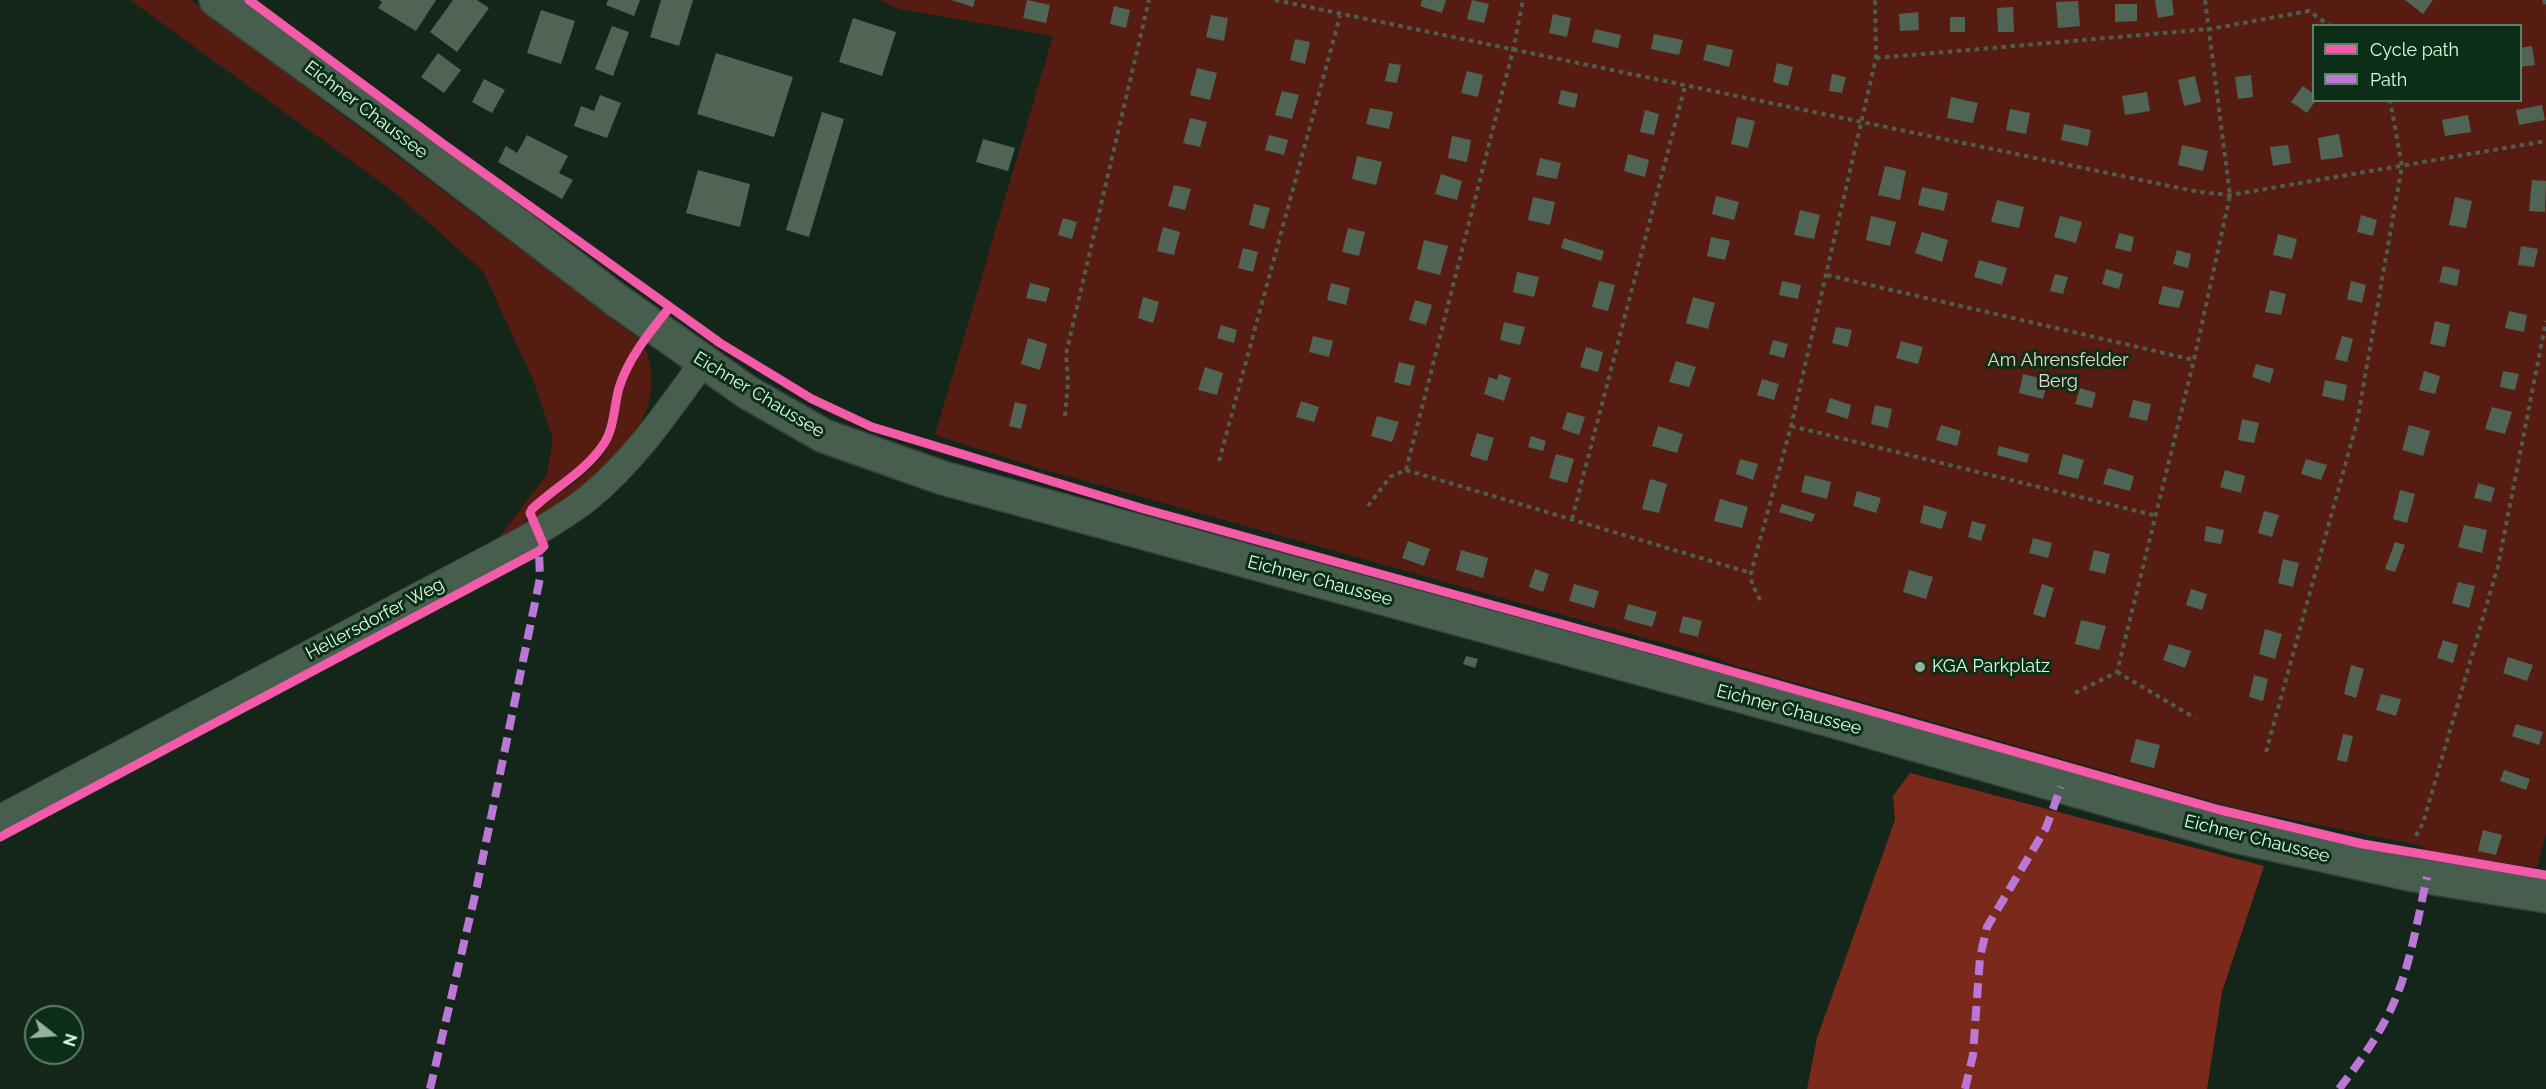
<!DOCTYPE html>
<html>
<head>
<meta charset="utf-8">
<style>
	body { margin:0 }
	#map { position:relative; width:2546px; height:1089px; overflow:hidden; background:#14261a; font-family:Raleway,sans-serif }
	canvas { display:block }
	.legend { position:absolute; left:2312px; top:24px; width:210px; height:78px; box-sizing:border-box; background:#0c2e17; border:2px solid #5f8069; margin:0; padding:8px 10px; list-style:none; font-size:18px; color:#dcfce3 }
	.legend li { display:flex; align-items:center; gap:12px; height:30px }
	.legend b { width:30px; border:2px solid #5f8069 }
	.north { position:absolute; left:24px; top:1005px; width:60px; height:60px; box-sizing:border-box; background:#0c2e17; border:2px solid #5f8069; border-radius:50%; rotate:107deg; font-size:16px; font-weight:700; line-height:24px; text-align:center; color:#dcfce3 }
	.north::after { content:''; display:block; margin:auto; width:21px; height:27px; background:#96b19d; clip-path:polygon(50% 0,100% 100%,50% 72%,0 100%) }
</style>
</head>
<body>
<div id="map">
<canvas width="2546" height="1089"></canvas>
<ul class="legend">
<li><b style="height:8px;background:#f35aa7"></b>Cycle path</li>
<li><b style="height:8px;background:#ba77d6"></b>Path</li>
</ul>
<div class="north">N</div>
</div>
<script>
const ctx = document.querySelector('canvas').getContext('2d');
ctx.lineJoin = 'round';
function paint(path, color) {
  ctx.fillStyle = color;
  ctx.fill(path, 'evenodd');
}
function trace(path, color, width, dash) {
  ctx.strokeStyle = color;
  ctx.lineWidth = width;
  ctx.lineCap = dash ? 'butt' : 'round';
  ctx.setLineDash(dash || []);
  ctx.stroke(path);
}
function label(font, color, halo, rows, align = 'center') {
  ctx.font = font + ' Raleway,sans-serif';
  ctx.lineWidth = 6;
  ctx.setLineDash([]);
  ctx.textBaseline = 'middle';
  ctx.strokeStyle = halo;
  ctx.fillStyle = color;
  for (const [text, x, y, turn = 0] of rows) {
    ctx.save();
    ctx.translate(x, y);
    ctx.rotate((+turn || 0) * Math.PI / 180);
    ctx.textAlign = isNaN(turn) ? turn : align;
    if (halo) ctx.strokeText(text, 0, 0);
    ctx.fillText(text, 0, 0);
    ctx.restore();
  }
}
paint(new Path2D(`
	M130 0H190L639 339C633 351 624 362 620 375 609 403 610 433 590 456 575 472 522 503 526 523L497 540 547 474 553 439 534 382 483 271 393 191Z
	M879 0H2546V833L2537 868 2424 851 2423 846 2235 808 1730 664 1720 659 1035 467 935 435 1053 36 900 9ZM2314 26H2520V100H2314Z
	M646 349C673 427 594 481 536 518L534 512C558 492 591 476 607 448 624 417 617 373 646 349Z`), '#561c12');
paint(new Path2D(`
	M1910 773 2264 866 2222 992 2207 1089H1807L1817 1038 1895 820 1893 796Z`), '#7b291a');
paint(new Path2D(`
	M379 0H436L416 31 378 8 382 2Z
	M453 0H477L489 8 457 52 430 32Z
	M608 0H640L634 16 606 5Z
	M661 0H693L679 46 650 37Z
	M951 0H975L973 7Z
	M1027 0 1050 5 1046 23 1023 18Z
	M1422 0H1446L1442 13 1420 6Z
	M1472 0 1489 4 1484 23 1467 19Z
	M2155 0H2172L2174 15 2158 18Z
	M2405 0H2433L2423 14Z
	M2078 1 2080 26 2058 28 2056 2Z
	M2115 4H2137V21L2115 22Z
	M1114 6 1130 10 1126 28 1110 24Z
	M2013 7 2014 32H1998L1997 8Z
	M541 10 575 21 561 64 527 53Z
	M1918 12 1919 30 1900 31 1899 14Z
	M1553 14 1571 18 1567 37 1549 33Z
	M1211 15 1228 18 1224 41 1206 37Z
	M1950 17H1965V32H1950Z
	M853 18 896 32 882 76 839 62Z
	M612 26 629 32 613 76 595 69Z
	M1595 29 1621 35 1618 48 1592 42Z
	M1654 34 1683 40 1679 55 1651 49Z
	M1295 39 1310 42 1305 64 1290 60Z
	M1707 44 1733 50 1729 67 1703 60Z
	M2532 46 2535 65 2520 67V48Z
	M438 53 461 70 444 93 421 77Z
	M716 53 793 77 774 137 697 114Z
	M1389 63 1401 65 1397 83 1385 81Z
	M1777 63 1793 67 1788 86 1773 82Z
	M1197 68 1217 73 1210 100 1190 95Z
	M1467 71 1483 75 1478 97 1461 93Z
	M1832 74 1846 77 1842 93 1829 91Z
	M2251 75 2253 97 2238 99 2235 77Z
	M2195 76 2201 102 2184 106 2178 80Z
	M484 79 505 90 492 113 472 102Z
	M2303 86 2314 94V100H2316L2307 113 2291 102Z
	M1561 90 1578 94 1575 108 1558 104Z
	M1282 91 1299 95 1292 119 1275 115Z
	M2147 92 2150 111 2125 115 2122 96Z
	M600 95 621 103 607 138 574 126 581 106 594 111Z
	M1951 97 1978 103 1973 123 1947 118Z
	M2542 105 2545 120 2519 125 2516 110Z
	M1370 108 1393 112 1389 129 1366 124Z
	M2010 109 2030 113 2026 134 2006 130Z
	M1645 110 1659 114 1654 135 1640 132Z
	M822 112 844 119 809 237 786 230Z
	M2468 115 2471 132 2445 136 2442 120Z
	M1737 117 1755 121 1748 148 1731 144Z
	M1190 118 1207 122 1200 147 1183 143Z
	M2064 124 2091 130 2088 146 2061 140Z
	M2339 134 2343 157 2321 160 2318 138Z
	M527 135 568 156 559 173 573 180 562 199 498 162 506 146 517 153Z
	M1269 135 1288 140 1284 155 1265 150Z
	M1452 136 1471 140 1467 162 1448 158Z
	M983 139 1015 148 1008 171 976 162Z
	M2182 145 2208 151 2203 171 2178 165Z
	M2288 145 2291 163 2273 166 2270 147Z
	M1628 154 1649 160 1645 177 1624 171Z
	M1357 156 1382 162 1376 185 1352 179Z
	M1540 158 1561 163 1557 179 1536 175Z
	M1885 166 1906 171 1900 200 1878 195Z
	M698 170 750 184 740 227 686 213Z
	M1441 174 1462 181 1457 200 1435 194Z
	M2532 180 2546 181 2545 212 2529 211Z
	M1174 185 1191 189 1185 210 1168 206Z
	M1922 187 1948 193 1944 211 1918 205Z
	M1716 196 1739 202 1734 220 1712 214Z
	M1533 197 1555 202 1550 225 1528 220Z
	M2455 197 2472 201 2466 228 2449 225Z
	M1997 200 2024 207 2019 228 1991 222Z
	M1254 204 1270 208 1264 229 1249 225Z
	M1800 210 1820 215 1814 239 1794 235Z
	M2361 215 2377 220 2373 236 2357 232Z
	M1871 216 1896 222 1890 246 1866 240Z
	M2060 216 2082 222 2076 243 2054 237Z
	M1063 218 1077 222 1072 239 1058 235Z
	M1163 227 1180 232 1174 255 1157 251Z
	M1348 228 1365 232 1359 256 1342 252Z
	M1922 232 1948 240 1942 262 1915 253Z
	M2119 233 2134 237 2131 252 2115 248Z
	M2278 234 2297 239 2292 259 2273 255Z
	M1711 237 1730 241 1725 260 1707 256Z
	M1564 238 1604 251 1601 261 1561 248Z
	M1424 240 1448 246 1440 275 1417 269Z
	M2521 246 2538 249 2534 267 2518 265Z
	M1243 248 1258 252 1253 272 1238 268Z
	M2177 250 2191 254 2188 268 2173 264Z
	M1979 260 2007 268 2002 285 1974 277Z
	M2443 266 2460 270 2457 286 2439 282Z
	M2106 269 2123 274 2119 289 2102 284Z
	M1517 272 1539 277 1534 297 1513 292Z
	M2055 274 2068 277 2063 294 2050 291Z
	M1599 281 1615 285 1608 311 1592 307Z
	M1782 281 1801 285 1798 299 1779 295Z
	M2351 281 2366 285 2362 303 2347 299Z
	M1030 283 1050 288 1046 302 1026 298Z
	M1331 283 1350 288 1346 305 1327 300Z
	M2163 286 2184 291 2179 308 2158 304Z
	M2270 290 2286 294 2281 315 2265 312Z
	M1143 297 1159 302 1153 323 1138 318Z
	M1693 297 1715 303 1708 329 1686 323Z
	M1415 300 1432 305 1426 325 1409 320Z
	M2509 311 2527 315 2524 332 2505 328Z
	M2435 321 2450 325 2445 347 2430 344Z
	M1504 322 1525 327 1520 345 1500 340Z
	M1221 325 1237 330 1234 343 1217 338Z
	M1836 327 1852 330 1848 347 1832 343Z
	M1313 336 1333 341 1329 357 1309 352Z
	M2342 336 2353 339 2347 362 2335 359Z
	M1028 338 1047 344 1040 370 1021 364Z
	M1773 340 1788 344 1784 358 1769 354Z
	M1901 341 1923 347 1918 364 1896 358Z
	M1586 347 1603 352 1598 372 1580 367Z
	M1676 361 1696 367 1689 387 1669 382Z
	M1399 362 1415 366 1410 386 1394 382Z
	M2256 364 2274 369 2270 383 2252 377Z
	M1205 367 1223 373 1217 395 1198 390Z
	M2424 371 2440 376 2435 394 2419 390Z
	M2503 371 2519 374 2515 390 2500 387Z
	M1499 374 1511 378 1504 401 1484 394 1489 377 1497 380Z
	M2023 374 2048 380 2043 399 2019 393Z
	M1762 379 1779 384 1774 400 1757 395Z
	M2325 380 2347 385 2344 401 2322 396Z
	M2080 388 2096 393 2092 408 2075 404Z
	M1830 398 1851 405 1848 419 1826 412Z
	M2133 400 2151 404 2147 421 2129 417Z
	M1301 401 1319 407 1314 422 1296 417Z
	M1015 402 1027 405 1021 429 1009 426Z
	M1875 405 1892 409 1888 428 1871 424Z
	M2492 407 2512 412 2505 434 2485 429Z
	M1567 412 1585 417 1579 435 1562 429Z
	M1377 416 1399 422 1392 442 1371 436Z
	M2242 419 2259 423 2254 443 2238 440Z
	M1941 425 1961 431 1957 446 1936 440Z
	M2409 425 2430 431 2423 456 2402 450Z
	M1658 426 1683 434 1677 453 1652 446Z
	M1477 433 1494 438 1487 461 1470 456Z
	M1531 436 1546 441 1543 451 1528 447Z
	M1999 446 2029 454 2027 463 1997 455Z
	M1556 454 1574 459 1567 483 1549 478Z
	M2063 454 2084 460 2078 479 2058 474Z
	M1740 459 1758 464 1753 480 1736 474Z
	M2306 459 2327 465 2321 480 2301 474Z
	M2108 468 2134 476 2130 491 2103 484Z
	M2225 470 2245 476 2241 493 2220 487Z
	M1805 475 1831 482 1827 499 1801 492Z
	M1650 479 1667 484 1659 513 1642 509Z
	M2478 483 2495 488 2491 502 2474 498Z
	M2400 490 2415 494 2407 523 2393 519Z
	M1857 491 1881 498 1876 513 1853 506Z
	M1720 499 1748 507 1742 528 1714 521Z
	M1782 504 1815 514 1812 522 1779 512Z
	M1924 505 1947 512 1942 529 1920 523Z
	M2264 511 2279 515 2272 537 2258 533Z
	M1972 521 1986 525 1981 541 1968 537Z
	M2464 525 2487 530 2482 553 2458 547Z
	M2206 526 2224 530 2221 544 2204 541Z
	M2033 538 2052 543 2048 558 2029 553Z
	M1408 541 1430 549 1424 566 1402 558Z
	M2395 542 2405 545 2395 572 2385 569Z
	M1461 550 1488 558 1483 578 1456 570Z
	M2094 550 2110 554 2105 574 2089 570Z
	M2283 559 2299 563 2293 587 2278 583Z
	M1535 569 1549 574 1543 592 1529 587Z
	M1909 570 1933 577 1926 599 1903 592Z
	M2458 582 2475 586 2469 608 2452 603Z
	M1574 584 1599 591 1594 608 1569 601Z
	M2042 584 2054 588 2045 618 2033 614Z
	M2191 589 2207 594 2202 610 2186 605Z
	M1628 604 1657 612 1652 627 1624 619Z
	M1683 616 1702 621 1698 637 1679 632Z
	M2081 620 2106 626 2099 650 2075 644Z
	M2265 629 2282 634 2275 659 2259 654Z
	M2443 640 2458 645 2453 663 2437 658Z
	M2169 644 2191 651 2185 668 2163 660Z
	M1466 656 1478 659 1475 668 1463 664Z
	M2508 657 2533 665 2527 681 2503 673Z
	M2351 665 2364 669 2356 698 2344 694Z
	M2254 675 2268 679 2263 701 2249 697Z
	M2381 694 2401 699 2396 716 2376 710Z
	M2516 724 2543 732 2539 745 2512 736Z
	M2343 734 2353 736 2347 762 2337 760Z
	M2136 739 2160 745 2154 768 2130 762Z
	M2504 770 2530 779 2526 790 2500 781Z
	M2483 830 2502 835 2496 855 2478 851Z`), '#506456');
const street = new Path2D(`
	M0 818 525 539C546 527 568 514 587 499 634 461 668 411 703 362`);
const secondary = new Path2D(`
	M216 0 381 120 615 299 747 392 824 436 943 478 1837 722 2235 836 2409 874 2546 896`);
trace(street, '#324237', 28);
trace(secondary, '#324237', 36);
trace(new Path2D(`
	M1275 0 2199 192 2230 195 2546 141
	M2544 0 2546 9
	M1876 58 2210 29 2309 11 2330 26
	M1827 275 2194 360
	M1065 416 1068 382 1066 354 1149 0
	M1791 426 2153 515
	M1219 461 1340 16
	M1406 470 1751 573
	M1368 506 1390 477 1406 470 1513 50 1523 0
	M1572 519 1685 86
	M1760 600 1752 584 1751 573 1791 426 1876 58 1875 0
	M2117 672 2195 718
	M2075 693 2117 672 2194 360 2230 195 2205 0
	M2266 752 2357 422 2402 166 2390 100
	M2416 836 2423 823 2498 566 2546 321`), '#4d5e51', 4, [4.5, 4.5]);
trace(street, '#475d4e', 26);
trace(secondary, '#475d4e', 33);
trace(new Path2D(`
	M430 1089 476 891 540 578 539 551
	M1965 1089 1973 1055 1980 957 1987 927 2046 828 2061 787
	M2339 1089C2358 1064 2376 1040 2390 1011 2410 970 2417 921 2427 877`), '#ba77d6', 8, [15, 8]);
trace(new Path2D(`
	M249 0 442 143 720 343 812 399 872 427 1144 509 1663 652 2220 810 2363 844 2546 875
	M0 837 539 551 544 546 530 513 532 509C555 487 585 472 603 445 614 430 614 406 619 388 628 358 650 332 670 307`), '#f35aa7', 9);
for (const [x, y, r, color] of [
	[1920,667,6,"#96b19d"]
]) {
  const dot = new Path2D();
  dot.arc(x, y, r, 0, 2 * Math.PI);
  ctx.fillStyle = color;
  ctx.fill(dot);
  trace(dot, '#0c2e17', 2);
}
label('18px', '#dcfce3', '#0c2e17', [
	["Eichner Chaussee",366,110,37],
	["Eichner Chaussee",759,395,31],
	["Eichner Chaussee",1320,581,15],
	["Hellersdorfer Weg",375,619,-28],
	["Eichner Chaussee",1789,710,15],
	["Eichner Chaussee",2257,839,14]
]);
label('18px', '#f1d5cf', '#0c2e17', [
	["Am Ahrensfelder",2058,361],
	["Berg",2058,382]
]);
label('18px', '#dcfce3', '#0c2e17', [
	["KGA Parkplatz",1932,667]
], 'left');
</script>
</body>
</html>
